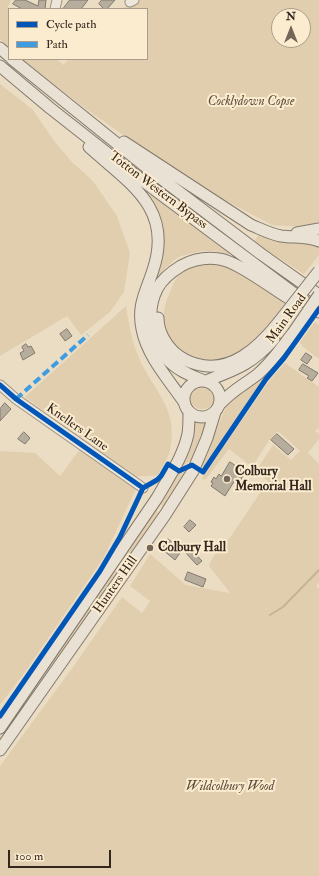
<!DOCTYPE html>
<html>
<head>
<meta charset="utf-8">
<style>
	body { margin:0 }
	#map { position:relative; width:319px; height:876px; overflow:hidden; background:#ebddc4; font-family:"IM FELL Double Pica",serif }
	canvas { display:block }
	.legend { position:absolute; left:8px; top:8px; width:140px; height:52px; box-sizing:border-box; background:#fceccf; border:1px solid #ab9d89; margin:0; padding:5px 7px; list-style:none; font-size:12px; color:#32261f }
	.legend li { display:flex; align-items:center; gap:8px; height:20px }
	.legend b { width:20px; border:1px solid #ab9d89 }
	.north { position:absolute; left:271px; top:8px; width:40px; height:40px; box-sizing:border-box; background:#fceccf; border:1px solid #ab9d89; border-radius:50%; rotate:0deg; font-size:11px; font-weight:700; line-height:16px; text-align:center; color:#32261f }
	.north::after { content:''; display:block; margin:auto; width:14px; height:18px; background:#736659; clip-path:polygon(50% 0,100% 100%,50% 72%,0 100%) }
	.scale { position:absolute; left:8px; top:850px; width:103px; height:18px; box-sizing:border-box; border:2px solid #32261f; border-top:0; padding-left:5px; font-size:12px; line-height:14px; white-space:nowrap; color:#32261f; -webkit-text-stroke:3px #fceccf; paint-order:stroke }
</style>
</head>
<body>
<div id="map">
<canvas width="319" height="876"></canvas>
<ul class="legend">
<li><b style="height:5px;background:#0057b8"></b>Cycle path</li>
<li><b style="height:5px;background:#3e9ce0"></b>Path</li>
</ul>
<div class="north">N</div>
<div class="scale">100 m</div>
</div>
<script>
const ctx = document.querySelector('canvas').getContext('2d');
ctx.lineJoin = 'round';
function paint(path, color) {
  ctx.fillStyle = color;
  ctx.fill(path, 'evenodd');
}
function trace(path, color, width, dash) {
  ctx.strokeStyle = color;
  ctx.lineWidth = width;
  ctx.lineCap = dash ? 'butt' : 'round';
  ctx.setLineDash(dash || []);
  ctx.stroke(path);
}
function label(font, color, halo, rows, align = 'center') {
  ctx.font = font + ' "IM FELL Double Pica",serif';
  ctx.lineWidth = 4;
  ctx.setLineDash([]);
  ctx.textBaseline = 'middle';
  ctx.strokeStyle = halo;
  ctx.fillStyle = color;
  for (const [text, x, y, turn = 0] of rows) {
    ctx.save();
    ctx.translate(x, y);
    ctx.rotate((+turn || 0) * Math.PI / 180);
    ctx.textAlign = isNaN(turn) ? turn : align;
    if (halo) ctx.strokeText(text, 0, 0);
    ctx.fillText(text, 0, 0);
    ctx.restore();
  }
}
paint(new Path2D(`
	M0 0H11L8 7 9 12V49L0 39Z
	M138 0H319V222L302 227 272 225 207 191 146 151 86 109 21 59H57L63 65 69 59H147V9H121ZM279 16H303V40H279Z
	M0 84 32 109 55 142 71 161 93 181 117 216 130 253 124 292 110 312 81 335 67 316 0 356Z
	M152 192 230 250 229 255 214 251H202L181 256 174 260 156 278H153L158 217 153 204 149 196Z
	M259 234 287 242 313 244 319 247V255L304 274 254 242Z
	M205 262 228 266 286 301C276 315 266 333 253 344 241 353 223 364 208 363 200 362 192 358 186 353 161 337 158 316 171 290 173 284 176 278 180 274 186 268 197 265 205 262Z
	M126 306C129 325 132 343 140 360 155 393 179 409 170 450 168 459 162 467 158 475L133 477 25 397Z
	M315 322 319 325V359L303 347 300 342Z
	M285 363 319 387V428L315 431 319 434V439L308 453 319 464V583L316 586 319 589V876H0V766L73 667 122 597 142 613 150 601 130 586 150 554 186 585 230 593 209 566 213 557 231 536 268 481 255 472 273 445 291 460 300 451 278 431 270 439 252 467 229 449 205 480 202 478 269 381Z
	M259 377 263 381 204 467 201 465 228 403Z
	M190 397a12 12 0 1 1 24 0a12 12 0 1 1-24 0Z
	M194 421 210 422 191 461 182 466C189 452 198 437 194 421Z
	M80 449 136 489 104 557 25 672 0 705V451L35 453 60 476Z
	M191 468 164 510C155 500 172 482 178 473H182Z
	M155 508 160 516 0 742V736L98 594Z`), '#e1ceae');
trace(new Path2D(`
	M270 615 283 607 319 570`), '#c6b396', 2);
const building = new Path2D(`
	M16 0H25L38 6 39 0H46L45 9H22L13 4Z
	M70 0H88L81 9H63Z
	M102 0H115L107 9H104L99 4Z
	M67 329 72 336 65 341 60 334Z
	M26 344 28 347 31 346 35 353 23 360 20 353 24 351 22 347Z
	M306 353 312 357 307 364 301 360Z
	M303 364 318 373 312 381 307 378 309 376 299 370Z
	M5 403 11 409 0 421V409Z
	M24 432 30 438 25 444 18 439Z
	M277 434 294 449 288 455 271 440Z
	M230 462 236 466 238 463 243 466 240 471 244 474 239 483 235 480 225 496 211 486 213 483 211 482 214 477 216 479 219 474 221 476Z
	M190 520 196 525 189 532 184 527Z
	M168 539 182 550 175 560 163 550 165 548 163 547 165 545 164 544Z
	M190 548 202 561 197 565 185 552Z
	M188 572 206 579 203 587 185 580Z`);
paint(building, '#b6ad9c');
trace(building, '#82796d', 1);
const minor = new Path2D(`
	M130 2 134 0
	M55 9 57 0
	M0 385 16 399 143 488`);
const major = new Path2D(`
	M0 48 9 56
	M12 59 146 167 261 254 319 295
	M0 66 50 108 139 178 319 312
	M124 142 251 225C261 229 270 234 281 236 294 238 307 236 319 241
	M89 147C129 183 174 208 153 270 146 292 137 305 142 329 147 356 169 380 184 402
	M297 233 319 229
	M158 318C158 331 165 344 175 353 181 358 188 362 196 364 230 374 258 348 278 323
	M202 380C189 375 175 369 166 358 150 340 146 311 157 289 162 279 171 272 181 266 192 260 205 257 219 259 237 261 273 289 290 299
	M184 399a18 18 0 1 1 36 0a18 18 0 1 1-36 0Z
	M206 381C237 369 252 364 274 339
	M219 405C232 390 244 385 258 374 272 362 282 347 293 333
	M0 728 157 498C169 477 183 457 188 434 189 427 189 419 189 412
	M0 750 165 515 193 471 207 438 215 412`);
trace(minor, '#9b9283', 11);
trace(major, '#82796d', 13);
trace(minor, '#ede6da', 9);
trace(major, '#e9e2d4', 11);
const majorBridge = new Path2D(`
	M278 323 319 271
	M293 333 319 295`);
trace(majorBridge, '#82796d', 13, []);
trace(majorBridge, '#e9e2d4', 11);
trace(new Path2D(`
	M16 399 88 335`), '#3e9ce0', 4, [8, 4]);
trace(new Path2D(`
	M0 385 16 399 143 488
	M0 716 100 571 120 537 143 488 157 480 161 476 168 464 179 471 192 465 203 472 266 379 284 358 319 309`), '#0057b8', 5);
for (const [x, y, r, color] of [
	[227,479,4,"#736659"],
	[150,548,4,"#736659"]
]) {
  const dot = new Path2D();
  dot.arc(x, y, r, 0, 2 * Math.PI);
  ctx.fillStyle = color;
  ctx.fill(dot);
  trace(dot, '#fceccf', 1.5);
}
label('italic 13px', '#5c4d3e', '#fceccf', [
	["Cocklydown Copse",251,102],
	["Wildcolbury Wood",230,787]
]);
label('13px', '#32261f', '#fceccf', [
	["Totton Western Bypass",158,191,37],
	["Main Road",287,319,-54],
	["Knellers Lane",77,428,35],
	["Hunters Hill",116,585,-55]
]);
label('bold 13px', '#32261f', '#fceccf', [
	["Colbury",235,472],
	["Memorial Hall",235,487],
	["Colbury Hall",158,548]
], 'left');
</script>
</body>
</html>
